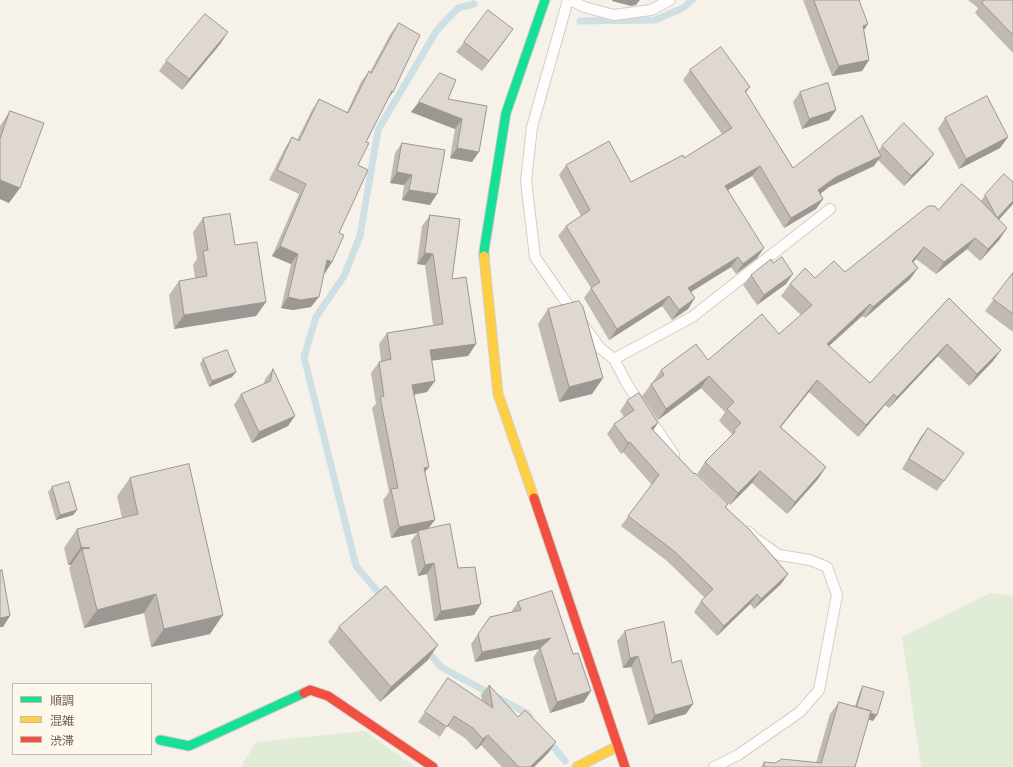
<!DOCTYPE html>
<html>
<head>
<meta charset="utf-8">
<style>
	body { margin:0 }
	#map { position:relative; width:1013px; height:767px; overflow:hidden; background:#f6f2ea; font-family:Barlow,"Noto Sans JP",sans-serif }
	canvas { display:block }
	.legend { position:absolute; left:12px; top:683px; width:140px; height:72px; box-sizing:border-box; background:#fdf8ec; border:1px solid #c5baac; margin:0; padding:5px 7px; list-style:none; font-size:12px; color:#715e4d }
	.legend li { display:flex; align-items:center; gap:8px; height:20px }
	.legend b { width:20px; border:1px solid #c5baac }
</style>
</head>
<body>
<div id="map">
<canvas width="1013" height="767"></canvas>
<ul class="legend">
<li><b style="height:5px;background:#16e098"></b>順調</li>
<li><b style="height:5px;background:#ffcf43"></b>混雑</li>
<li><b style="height:5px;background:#f24e42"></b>渋滞</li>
</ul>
</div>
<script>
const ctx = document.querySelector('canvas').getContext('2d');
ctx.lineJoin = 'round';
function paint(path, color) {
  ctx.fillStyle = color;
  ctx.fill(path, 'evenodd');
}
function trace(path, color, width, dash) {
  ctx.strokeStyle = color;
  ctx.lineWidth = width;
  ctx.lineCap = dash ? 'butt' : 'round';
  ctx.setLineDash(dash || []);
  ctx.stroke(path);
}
paint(new Path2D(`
	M990 593 1013 596V767H921L902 637Z
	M365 731 415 767H241L256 742Z`), '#e1ecd6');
trace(new Path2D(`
	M580 21 655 20 683 8 692 0
	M384 599 356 566 304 357 316 317 344 276 360 236 378 130 437 30 458 8 474 4
	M425 648 441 667 528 714 530 717
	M548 740 565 761`), '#cee0e4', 7);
const lane = new Path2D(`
	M568 0 532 127 526 181 535 257 561 295 600 348 614 359 627 384 674 455
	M571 0 584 7 614 15 651 10 670 0
	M614 359 692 317 830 209
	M714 767 738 755 800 712 819 690 837 595 827 567 810 560 779 555 756 539 749 532`);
const fast = new Path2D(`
	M484 256V251L506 113 545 0
	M160 740 189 746 304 693`);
const slow = new Path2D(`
	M484 256 498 394 534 498
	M577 767 618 746`);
const jam = new Path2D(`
	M534 498 625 767
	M304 693 310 690 328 696 433 767`);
trace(lane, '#d3cec6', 12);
trace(fast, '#d3cec5', 11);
trace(slow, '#d3cec5', 11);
trace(jam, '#d3cec5', 11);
trace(lane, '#fefdfc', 10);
trace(fast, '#16e098', 9);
trace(slow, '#ffcf43', 9);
trace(jam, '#f24e42', 9);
paint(new Path2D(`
	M803 0H859L869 60 862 71 832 76Z
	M968 0H1013V53L975 13 978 8Z
	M399 23 387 101 366 142 358 165 339 233 332 262 325 273 324 272 311 307 293 310 281 308 291 264 272 256 299 194 269 180 285 148 292 137 297 140 312 110 319 99 347 112 361 82 369 71 370 72 391 33Z
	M506 39 482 71 456 52 464 42Z
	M221 43 182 90 159 71 166 61Z
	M690 70 750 87 746 93 793 168 878 151 882 146 934 154 926 164 904 186 878 160 874 166 829 187 820 194 823 199 816 209 784 228 752 176 728 190 757 258 736 274 731 267 691 292 695 298 688 309 672 320 662 306 609 340 584 298 591 288 558 236 566 226 581 216 559 175 566 165 631 182 684 158 722 134 683 80Z
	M800 92 836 110 829 120 802 129 793 102Z
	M448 99 487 106 472 162 450 158 455 129 411 112 419 102Z
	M10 111 9 203 0 199V126Z
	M945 118 1008 137 1000 148 959 169 938 129Z
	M402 143 430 205 402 200 404 185 390 183 395 153Z
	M1013 182V204L999 220 1007 228 999 240 980 261 967 249 936 274 916 259 913 262 918 268 910 279 865 318 862 316 829 346 870 383 949 298 1001 350 993 361 969 386 938 356 889 408 885 405 858 437 809 392 781 427 826 467 818 479 787 514 752 483 730 505 697 474 705 462 727 440 732 434 719 421 725 412 701 388 658 420 642 396 651 384 653 383V382L661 370 708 360 779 334 801 315 781 296 790 284 815 278 845 272 938 210 981 201 985 195Z
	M430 215 452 279 476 344 468 356 432 360 427 392 414 395 429 467 425 472 435 520 428 529 458 568 481 604 474 615 434 621 427 574 418 576 411 541 417 533 391 538 383 500 389 492 372 408 376 404 371 373 379 362 381 361 379 344 387 333 433 325 425 265 417 264 422 226Z
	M203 218 266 302 256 316 174 329 169 295 179 281 195 278 193 265 197 259 193 232Z
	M1013 273V332L985 311Z
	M751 275 786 284 757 305 743 285Z
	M548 309 603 378 592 394 559 402 538 324Z
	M203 359 232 377 209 387 200 364Z
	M273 369 288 426 252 443 234 405 241 394 264 384 265 379Z
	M627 401 658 423 653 430 694 474 728 504 726 507 788 574 781 584 754 609 750 604 717 636 694 612 701 601 705 598 667 561 621 526 652 485 623 452 621 454 607 434 614 424 624 417 620 411Z
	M928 428 964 453 937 491 902 469 920 438Z
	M130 478 210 634 151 647 144 613 84 628 69 568 71 565H68L64 548 77 529 122 518 117 496Z
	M52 487 77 510 73 515 56 520 48 492Z
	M518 602 584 702 550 713 533 658 539 649 475 662 471 644 490 617 511 612Z
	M339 627 428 660 380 702 328 642Z
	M625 631 672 663 686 714 648 725 631 667 623 668 617 641Z
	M448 678 482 701 481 695 489 685 549 752 534 767H502L481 745 476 750 466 739 447 726 440 737 418 722Z
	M863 686 873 721 868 719 855 767H761L764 762 775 763H816L830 714 839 702 855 706 860 691Z`), '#c0bab3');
paint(new Path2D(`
	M612 0H640L636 5 631 6 612 1Z
	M868 24 861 35 863 26Z
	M513 29 506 39 482 71 489 61Z
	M228 32 221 43 182 90 189 79Z
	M869 60 862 71 832 76 839 66Z
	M392 91 393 92 386 102Z
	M419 102 462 119 455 129 411 112Z
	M836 110 829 120 802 129 809 119Z
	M1008 137 1000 148 959 169 966 159Z
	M457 148 479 152 472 162 450 158Z
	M934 154 926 164 904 186 911 176Z
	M881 156 874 166 829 187 811 201 818 190 836 177Z
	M760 166 752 176 718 196 725 186Z
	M397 172 412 175 404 185 390 183Z
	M0 180 20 188 9 203 0 199Z
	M409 190 437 194 430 205 402 200Z
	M823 199 816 209 784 228 791 218Z
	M1013 201V204L990 229 997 219Z
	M1007 228 999 240 980 261 988 249Z
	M975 238 967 249 936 274 944 262Z
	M280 246 298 254 291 264 272 256Z
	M924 247 916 259 904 273 912 261Z
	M764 248 757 258 736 274 743 264Z
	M425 253 433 254 425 265 417 264Z
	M738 257 731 267 681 298 688 288Z
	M327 260 332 262 325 273 319 270Z
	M918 268 910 279 865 318 873 307Z
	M793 274 786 284 757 305 764 295Z
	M669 296 662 306 609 340 617 329Z
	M288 297H319L311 307 293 310 281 308Z
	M695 298 688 309 672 320 679 310Z
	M266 302 256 316 174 329 184 315Z
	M870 304 862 316 819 355 827 344Z
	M476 344 468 356 422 362 430 350Z
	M947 344 938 356 889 408 897 397Z
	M1001 350 993 361 969 386 977 374Z
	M236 372 232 377 209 387 212 381Z
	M709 376 701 388 658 420 666 409Z
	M603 378 592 394 559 402 569 387Z
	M817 380 809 392 772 438 780 427Z
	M435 381 427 392 404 396 412 385Z
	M894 394 885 405 858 437 866 425Z
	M295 416 288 426 252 443 259 432Z
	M658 423 651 433V428Z
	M630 442 623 452 621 454 628 443Z
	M429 467 420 478 424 468Z
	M826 467 818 479 787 514 795 502Z
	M760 471 752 483 730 505 738 493Z
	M77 510 73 515 56 520 60 515Z
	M435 520 426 531H418L417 533 391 538 399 527Z
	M81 547 90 548 82 549 71 565H68Z
	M434 563 427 574 418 576 425 565Z
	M788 574 781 584 754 609 761 599Z
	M156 594 144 613 84 628 97 610Z
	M757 594 750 604 717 636 724 626Z
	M481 604 474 615 434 621 441 611Z
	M223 615 210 634 151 647 164 629Z
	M10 616 3 627H0V618Z
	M551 638 539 649 475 662 482 652Z
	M438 645 428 660 380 702 391 687Z
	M638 656 631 667 623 668 630 658Z
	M591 691 584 702 550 713 557 702Z
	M693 704 686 714 648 725 655 715Z
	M856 709 877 715 873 721 853 714Z
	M488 735 481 745 476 750 483 739Z
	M556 742 549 752 534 767H530Z`), '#9c9792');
const building = new Path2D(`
	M814 0H859L868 24 863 26 869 60 839 66Z
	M984 0H1013V35L982 3Z
	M488 10 513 29 489 61 464 42Z
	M205 14 228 32 189 79 166 61Z
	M399 23 420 35 393 92 392 91 366 142 369 143 358 165 368 170 339 233 344 235 332 262 327 260 319 297 301 300 288 297 298 254 280 246 306 184 277 170 292 137 299 141 319 99 348 113 369 71 371 73Z
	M721 47 750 87 745 91 793 168 862 115 881 156 836 177 818 190 823 199 791 218 760 166 725 186 764 248 743 264 738 257 688 288 695 298 679 310 669 296 617 329 591 288 600 282 566 226 590 210 566 165 609 141 631 182 683 155 684 158 732 128 690 70Z
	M440 73 456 80 448 99 487 106 479 152 457 148 462 119 419 102Z
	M828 83 836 110 809 119 800 92Z
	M987 96 1008 137 966 159 945 118Z
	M10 111 44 123 20 188 0 180V139Z
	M904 123 934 154 911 176 882 146Z
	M402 143 445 150 437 194 409 190 412 175 397 172Z
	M1004 174 1013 182V201L997 218 985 195Z
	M962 184 980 200 1007 228 988 249 975 238 944 262 924 247 912 261 918 268 873 307 870 304 827 344 870 383 949 298 1001 350 977 374 947 344 897 397 894 394 866 425 817 380 780 427 826 467 795 502 760 471 738 493 705 462 735 432 734 430 741 423 727 409 734 402 709 376 666 409 651 384 664 375 661 370 696 344 708 360 762 314 779 334 812 305 790 284 805 268 815 278 834 261 845 272 928 206H935L938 210Z
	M230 214 235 245 257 242 266 302 184 315 179 281 207 276 203 251 208 250 203 218Z
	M430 215 460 219 452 279 466 277 476 344 430 350 435 381 412 385 429 467 424 468 435 520 399 527 391 489 398 488 380 397 384 396 379 362 391 359 387 333 443 324 433 254 425 253Z
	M782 257 793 274 764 295 751 275 771 259 773 263Z
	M1013 273V314L993 299Z
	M579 301 583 307 603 378 569 387 548 309Z
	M227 350 236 372 212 381 203 359Z
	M273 369 295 416 259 432 241 394 270 381Z
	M639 393 658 423 651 428 694 474 695 473 728 504 725 507 750 530 788 574 761 599 757 594 724 626 701 601 713 589 674 551 628 516 659 475 630 442 628 443 614 424 634 410 627 401Z
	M928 428 964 453 944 481 909 459Z
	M189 464 223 615 164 629 156 594 97 610 82 549 90 548 81 547 77 529 138 514 130 478Z
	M69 482 77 510 60 515 52 487Z
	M450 524 458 568 475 567 481 604 441 611 434 563 425 565 418 531Z
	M2 570 10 616 0 618V571Z
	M386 586 438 645 391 687 339 627Z
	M552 591 573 654 578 653 591 691 557 702 540 648 551 638 482 652 478 634 490 617 521 610 518 602Z
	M664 622 672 663 681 660 693 704 655 715 638 656 630 658 625 631Z
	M448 678 493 708 489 685 518 717 525 710 556 742 530 767H519L488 735 483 739 473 728 454 716 447 727 425 712Z
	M863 686 884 692 877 715 870 713 871 711 857 707Z
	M839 702 871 711 855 767H764V762L775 763 782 759 821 763Z`);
paint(building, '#dfd8d0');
trace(building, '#9c9792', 1);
</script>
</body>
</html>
